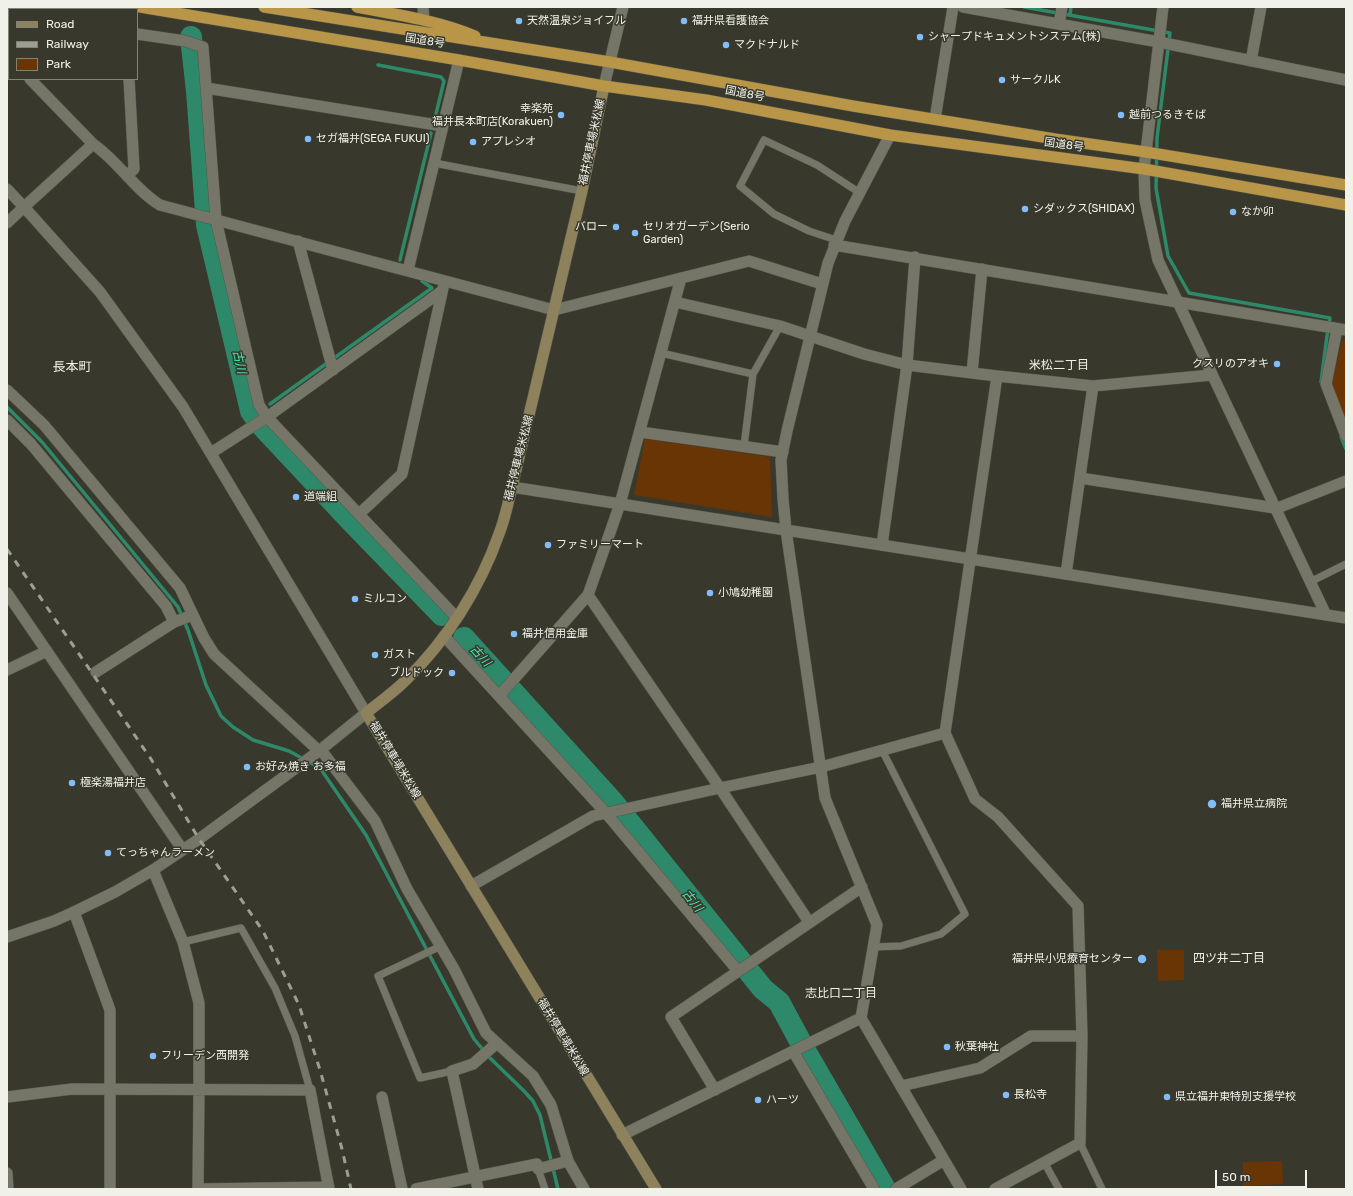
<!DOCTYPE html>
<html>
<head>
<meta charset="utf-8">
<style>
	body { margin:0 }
	#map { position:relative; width:1353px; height:1196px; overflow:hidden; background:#38392c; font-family:Rubik,sans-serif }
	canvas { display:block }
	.frame { position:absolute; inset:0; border:8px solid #f0f1e9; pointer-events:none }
	.legend { position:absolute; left:8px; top:8px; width:130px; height:72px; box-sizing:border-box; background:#38392c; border:1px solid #828378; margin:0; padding:5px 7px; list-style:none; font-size:12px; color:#f0f1e9 }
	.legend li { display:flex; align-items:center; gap:8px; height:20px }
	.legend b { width:20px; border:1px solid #828378 }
	.scale { position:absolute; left:1215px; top:1170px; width:92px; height:18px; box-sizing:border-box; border:2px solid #f0f1e9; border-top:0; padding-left:5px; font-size:12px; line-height:14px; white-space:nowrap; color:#f0f1e9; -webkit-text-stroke:3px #38392c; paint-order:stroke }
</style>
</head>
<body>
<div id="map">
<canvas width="1353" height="1196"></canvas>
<div class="frame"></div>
<ul class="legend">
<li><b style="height:5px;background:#8e825c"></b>Road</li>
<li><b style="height:5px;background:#9e9f94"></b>Railway</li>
<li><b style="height:11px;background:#6a3504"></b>Park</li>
</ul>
<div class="scale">50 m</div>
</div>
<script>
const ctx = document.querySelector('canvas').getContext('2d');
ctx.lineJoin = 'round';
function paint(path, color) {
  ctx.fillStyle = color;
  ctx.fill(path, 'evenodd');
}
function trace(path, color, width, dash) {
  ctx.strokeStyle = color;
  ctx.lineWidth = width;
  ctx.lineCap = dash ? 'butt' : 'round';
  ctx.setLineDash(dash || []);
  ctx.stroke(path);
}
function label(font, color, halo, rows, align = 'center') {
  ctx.font = font + ' Rubik,"Noto Sans JP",sans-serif';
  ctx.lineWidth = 3;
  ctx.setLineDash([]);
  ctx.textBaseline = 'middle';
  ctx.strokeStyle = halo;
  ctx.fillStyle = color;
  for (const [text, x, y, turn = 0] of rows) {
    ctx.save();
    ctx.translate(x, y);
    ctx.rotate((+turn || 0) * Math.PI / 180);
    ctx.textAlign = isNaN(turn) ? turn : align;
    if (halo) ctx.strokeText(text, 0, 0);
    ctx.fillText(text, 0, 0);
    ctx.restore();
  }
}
paint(new Path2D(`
	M1342 340 1346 341V426L1331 386Z
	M645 439 770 457 772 517 634 495Z
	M1157 950H1184V980L1158 981Z
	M1282 1161 1283 1184 1243 1186V1162Z`), '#6a3504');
trace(new Path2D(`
	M1024 7 1170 33 1157 138 1156 188 1168 256 1189 293 1330 318 1327 336 1321 382
	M1070 15 1071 7
	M378 65 441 77 444 81 436 114
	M400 260 431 133
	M270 404 432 288 422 281
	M7 407 42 442 178 607 188 630 206 685 221 716 233 727 253 740 289 751 320 768 366 835 474 1039 489 1057 524 1091 533 1101 540 1115 558 1189
	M1341 437 1346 449`), '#2e896a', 3.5);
trace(new Path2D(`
	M191 37 197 91 207 225 251 411 261 425 349 519 442 615
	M464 638 612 801 763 989 779 1002 807 1054 885 1189`), '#2e896a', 22);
const service = new Path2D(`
	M434 163 582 191
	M836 240 809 231 774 214 740 186 764 140 817 165 860 193
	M661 353 753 374
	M744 446 753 374 780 326
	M1310 582 1346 564
	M183 942 241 928 275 988 295 1036 310 1090
	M441 946 378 976 420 1078 452 1071
	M873 947 901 946 941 934 965 914 882 750
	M1080 1143 1102 1189
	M1044 1162 1059 1189
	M538 1169 545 1189`);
const minor = new Path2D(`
	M46 7 55 9
	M423 7 424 20
	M963 7 1159 42 1346 80
	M1059 24 1062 7
	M137 34 185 41 203 47 216 220 259 405 267 417 457 618
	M7 55 9 57
	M1251 61 1261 7
	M206 88 443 126
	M935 119 953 7
	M890 135 845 221 828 263 787 431 781 460 783 499 786 530 825 798 877 925 861 1018 961 1189
	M93 144C118 161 134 189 160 205L554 310 749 261 822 284
	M1144 169 1163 7
	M127 176 134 169 129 79
	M24 207 93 144 30 79
	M298 241 333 370
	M834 245 1346 330
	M408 270 459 60
	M675 302 780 326 864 354 907 365 997 376 1093 386 1212 375
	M1337 329 1326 384 1346 436
	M972 373 982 269
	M7 390 44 425 180 588 204 638 214 654 319 751
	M7 420 31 444 166 606 174 622
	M640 432 783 452
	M211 453 267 417 442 291
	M1080 478 1275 508
	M1275 509 1346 481
	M359 514 402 474 443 288
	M882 545 907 365 915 257
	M1066 574 1093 386
	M7 593 182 849
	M588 595 720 788 809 922
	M444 636 605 812 738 971
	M7 670 47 651
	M96 672 174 622 193 615
	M499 696 588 595 620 504 681 278
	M321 750 375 821 407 889 454 969 486 1033 533 1076 551 1105 568 1161 584 1189
	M153 870 183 942 199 1003V1090L198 1189
	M471 886 593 816 720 788 821 767 945 733
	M74 912 110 1010V1189
	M793 1051 874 1189
	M901 1086 980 1068 1031 1036H1082
	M715 1090 671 1017 862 887
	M7 1097 72 1089 310 1090 329 1189
	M382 1097 402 1189
	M622 1135 861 1018
	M7 1173 8 1189
	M198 1189 329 1187
	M416 1189 537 1164 538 1169 568 1161
	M478 1189 452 1071 473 1064 497 1043
	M896 1189 944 1160
	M995 1189 1080 1143 1082 1036 1078 906 998 817 975 799 945 733 997 376`);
const tertiary = new Path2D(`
	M604 86 623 7
	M1144 169 1145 200 1158 260 1326 615
	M7 189 24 207 100 292 183 407 366 713 319 751 199 839 153 870 115 892 74 912 54 921 7 937
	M7 223 24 207
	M512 487 1346 618`);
const secondary = new Path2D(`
	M604 86 582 191 512 487C508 503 505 519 499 534 480 588 447 640 406 680 394 692 380 702 366 713L656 1189`);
const trunk = new Path2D(`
	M140 7 459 60 604 86 706 100 890 135 1144 169 1346 205
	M264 7 610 62 853 106 1055 139 1146 152 1346 185
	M357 7C397 15 437 20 475 36`);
trace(service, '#55564b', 8);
trace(minor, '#55564b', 12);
trace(tertiary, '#55564b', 12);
trace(secondary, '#55564b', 12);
trace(trunk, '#55564b', 12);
trace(service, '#757668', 7);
trace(minor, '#757668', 11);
trace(tertiary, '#757668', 11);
trace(secondary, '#8e825c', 11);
trace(trunk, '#b99647', 11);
trace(new Path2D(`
	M7 549 151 759 199 839 263 931 299 1005 320 1070 342 1149 351 1189`), '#9e9f94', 3, [7, 7]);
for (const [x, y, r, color] of [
	[519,21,4,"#82bcfa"],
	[684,21,4,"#82bcfa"],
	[920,37,4,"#82bcfa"],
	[726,45,4,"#82bcfa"],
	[1002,80,4,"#82bcfa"],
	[561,115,4,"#82bcfa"],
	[1121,115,4,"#82bcfa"],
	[308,139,4,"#82bcfa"],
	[473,142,4,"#82bcfa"],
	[1025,209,4,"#82bcfa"],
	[1233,212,4,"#82bcfa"],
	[616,227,4,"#82bcfa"],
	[635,233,4,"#82bcfa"],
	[1277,364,4,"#82bcfa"],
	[296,497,4,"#82bcfa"],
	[548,545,4,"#82bcfa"],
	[710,593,4,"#82bcfa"],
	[355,599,4,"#82bcfa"],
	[514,634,4,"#82bcfa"],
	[375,655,4,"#82bcfa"],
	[452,673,4,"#82bcfa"],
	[247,767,4,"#82bcfa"],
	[72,783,4,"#82bcfa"],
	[1212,804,5,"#82bcfa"],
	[108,853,4,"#82bcfa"],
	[1142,959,5,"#82bcfa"],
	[947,1047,4,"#82bcfa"],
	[153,1056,4,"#82bcfa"],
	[1006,1095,4,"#82bcfa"],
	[1167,1097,4,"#82bcfa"],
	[758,1100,4,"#82bcfa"]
]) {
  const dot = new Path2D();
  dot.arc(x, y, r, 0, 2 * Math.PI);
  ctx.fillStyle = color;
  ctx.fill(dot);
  trace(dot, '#38392c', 1.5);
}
label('11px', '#f0f1e9', '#38392c', [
	["天然温泉ジョイフル",527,21],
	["福井県看護協会",692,21],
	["シャープドキュメントシステム(株)",928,37],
	["マクドナルド",734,45],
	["サークルK",1010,80],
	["幸楽苑",553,109,"right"],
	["福井長本町店(Korakuen)",553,122,"right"],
	["越前つるきそば",1129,115],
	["セガ福井(SEGA FUKUI)",316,139],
	["アプレシオ",481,142],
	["シダックス(SHIDAX)",1033,209],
	["なか卯",1241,212],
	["バロー",608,227,"right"],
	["セリオガーデン(Serio",643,227],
	["Garden)",643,240],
	["クスリのアオキ",1269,364,"right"],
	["道端組",304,497],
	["ファミリーマート",556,545],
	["小鳩幼稚園",718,593],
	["ミルコン",363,599],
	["福井信用金庫",522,634],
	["ガスト",383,655],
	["ブルドック",444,673,"right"],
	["お好み焼き お多福",255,767],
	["極楽湯福井店",80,783],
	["福井県立病院",1221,804],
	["てっちゃんラーメン",116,853],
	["福井県小児療育センター",1133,959,"right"],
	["秋葉神社",955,1047],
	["フリーデン西開発",161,1056],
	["長松寺",1014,1095],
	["県立福井東特別支援学校",1175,1097],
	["ハーツ",766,1100]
], 'left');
label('11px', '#f0f1e9', '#38392c', [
	["国道8号",425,41,9],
	["国道8号",745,94,11],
	["福井停車場米松線",592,142,-78],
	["国道8号",1064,145,8],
	["福井停車場米松線",519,458,-76],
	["福井停車場米松線",395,760,59],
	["福井停車場米松線",563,1037,59]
]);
label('italic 12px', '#48eab6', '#38392c', [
	["古川",239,362,77],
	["古川",480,656,48],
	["古川",692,901,51]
]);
label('12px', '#f0f1e9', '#38392c', [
	["米松二丁目",1059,366],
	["四ツ井二丁目",1229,959],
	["志比口二丁目",841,994]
]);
label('13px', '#f0f1e9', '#38392c', [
	["長本町",72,367]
]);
</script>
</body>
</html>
